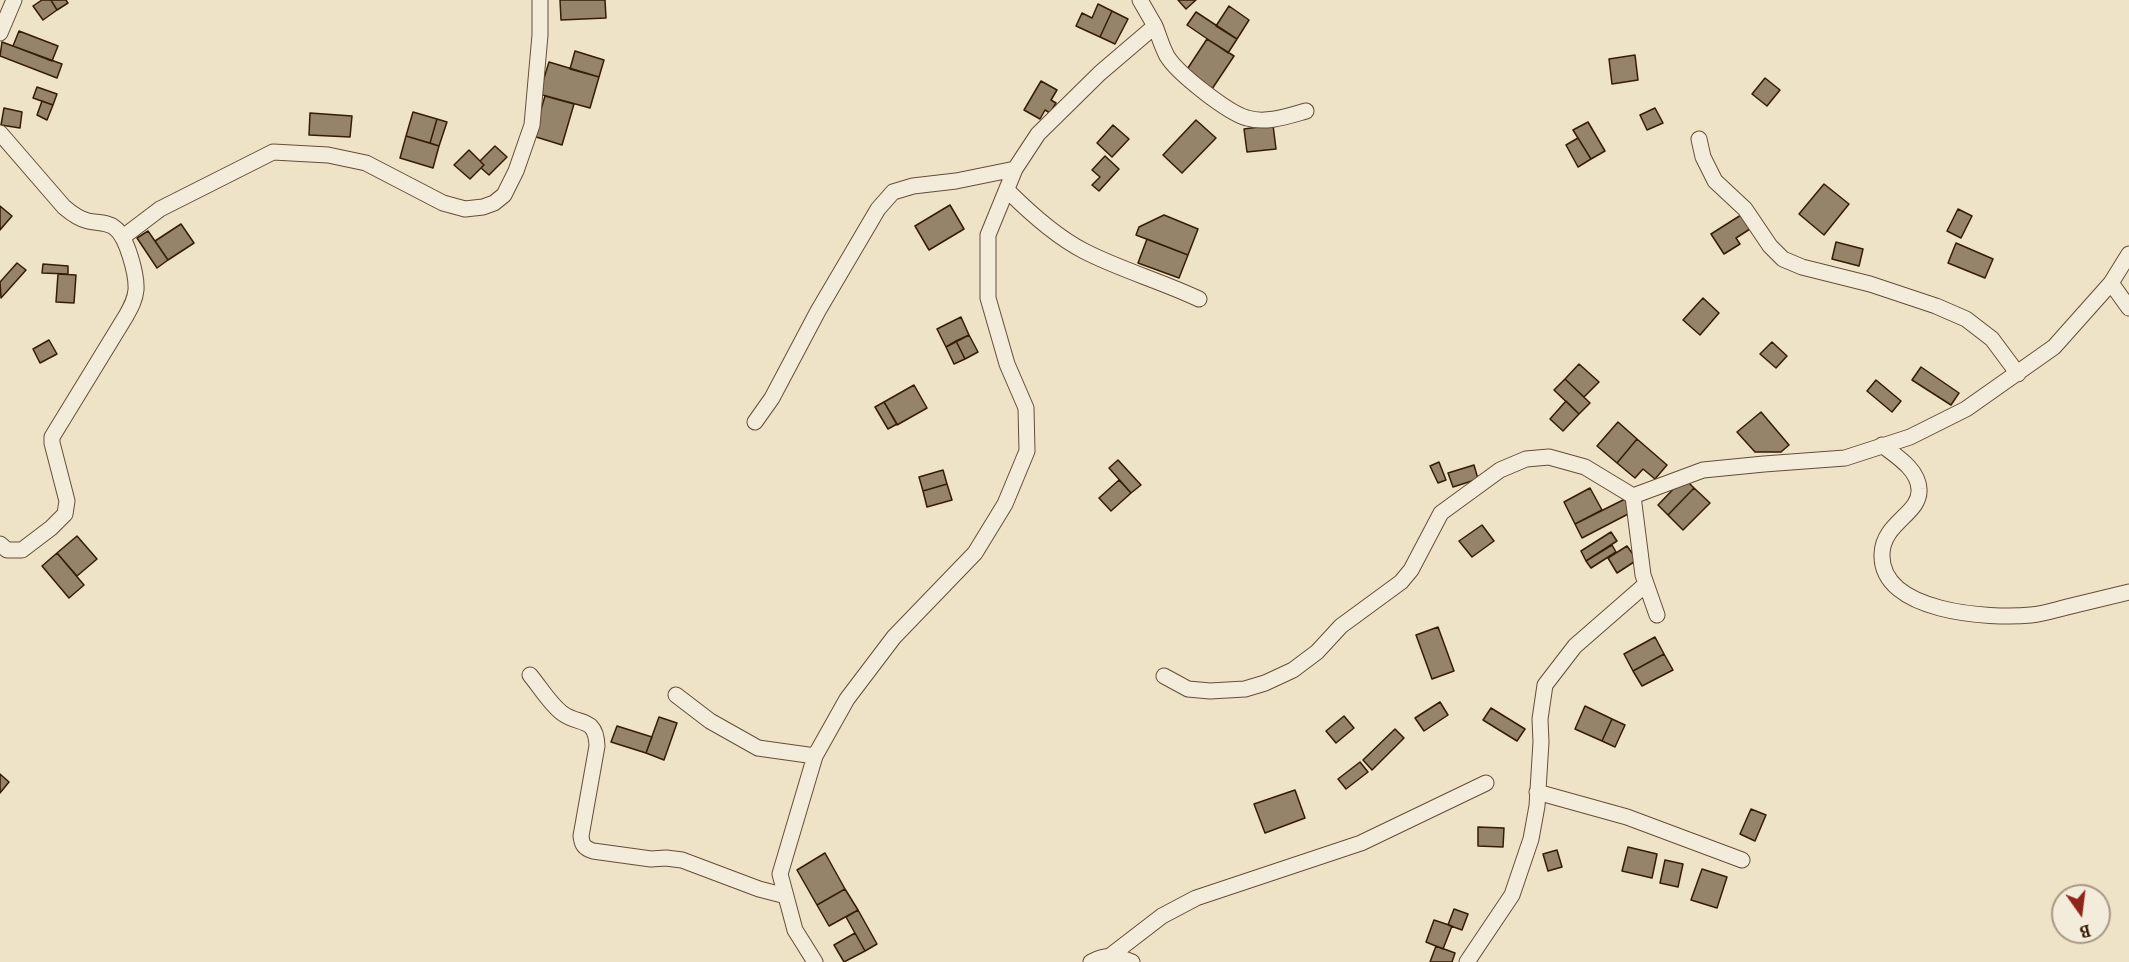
<!DOCTYPE html>
<html>
<head>
<meta charset="utf-8">
<style>
	body { margin:0 }
	#map { position:relative; width:2129px; height:962px; overflow:hidden; background:#eee2c7; font-family:Vollkorn,serif }
	canvas { display:block }
	.north { position:absolute; left:2051px; top:884px; width:60px; height:60px; box-sizing:border-box; background:#f4ecdb; border:2px solid #a89985; border-radius:50%; rotate:166deg; font-size:16px; font-weight:700; line-height:24px; text-align:center; color:#351d05 }
	.north::after { content:''; display:block; margin:auto; width:21px; height:27px; background:#8f2418; clip-path:polygon(50% 0,100% 100%,50% 72%,0 100%) }
</style>
</head>
<body>
<div id="map">
<canvas width="2129" height="962"></canvas>
<div class="north">B</div>
</div>
<script>
const ctx = document.querySelector('canvas').getContext('2d');
ctx.lineJoin = 'round';
function paint(path, color) {
  ctx.fillStyle = color;
  ctx.fill(path, 'evenodd');
}
function trace(path, color, width, dash) {
  ctx.strokeStyle = color;
  ctx.lineWidth = width;
  ctx.lineCap = dash ? 'butt' : 'round';
  ctx.setLineDash(dash || []);
  ctx.stroke(path);
}
const building = new Path2D(`
	M42 0H51L57 10 43 20 33 6Z
	M51 0H66L68 3 57 10Z
	M560 0H605L606 18 561 20Z
	M1178 0H1196L1186 9Z
	M1098 4 1112 11 1100 37 1076 26 1082 13 1092 18Z
	M1229 6 1249 20 1237 39 1216 26Z
	M1112 11 1128 19 1115 44 1100 37Z
	M1196 12 1237 39 1228 53 1187 25Z
	M19 31 58 46 52 61 13 46Z
	M1207 39 1234 56 1212 89 1186 71Z
	M2 42 62 64 57 78 0 56Z
	M575 51 604 60 599 77 570 69Z
	M1635 55 1638 80 1612 84 1609 59Z
	M549 62 599 77 590 108 539 94Z
	M1765 78 1780 90 1767 106 1752 94Z
	M1041 81 1057 90 1051 100 1056 103 1050 113 1045 110 1040 119 1024 110Z
	M37 87 57 94 53 105 33 98Z
	M545 96 574 104 562 145 533 136Z
	M42 101 53 105 47 120 37 115Z
	M4 108 22 112 20 128 1 125Z
	M1655 108 1663 123 1647 130 1640 115Z
	M413 112 437 119 430 143 406 136Z
	M310 113 352 116 350 137 309 135Z
	M437 119 447 122 439 146 430 143Z
	M1196 120 1216 138 1182 173 1163 155Z
	M1588 122 1605 151 1591 159 1573 130Z
	M1113 125 1129 139 1112 157 1097 143Z
	M1273 125 1276 149 1247 152 1244 129Z
	M406 136 439 146 433 168 400 158Z
	M1578 138 1591 159 1578 167 1566 145Z
	M495 146 507 157 489 175 481 168 484 165 480 161Z
	M469 150 484 165 470 179 454 165Z
	M1105 156 1119 169 1099 191 1092 185 1100 177 1092 170Z
	M1824 184 1849 204 1824 235 1799 214Z
	M950 205 964 229 929 250 915 226Z
	M0 206 12 216 0 230Z
	M1958 209 1972 216 1961 238 1947 231Z
	M1164 215 1198 229 1188 255 1136 235 1139 227Z
	M1741 215 1750 229 1736 238 1740 244 1724 254 1711 234Z
	M181 224 194 243 168 260 155 241Z
	M148 231 168 260 157 268 137 238Z
	M1147 239 1188 255 1179 278 1138 263Z
	M1836 242 1863 249 1859 266 1832 259Z
	M1956 243 1993 259 1985 278 1948 263Z
	M17 263 26 270 1 298 0 282Z
	M43 264 68 266V274L42 273Z
	M58 274 76 275 74 303 56 302Z
	M1703 298 1719 313 1700 335 1683 320Z
	M961 317 969 335 946 347 937 329Z
	M969 335 978 352 965 359 956 341Z
	M49 340 57 354 40 363 33 349Z
	M956 341 965 359 954 364 946 347Z
	M1772 342 1787 356 1776 368 1760 354Z
	M1579 364 1599 382 1584 397 1565 379Z
	M1921 367 1959 393 1951 405 1912 380Z
	M1565 379 1590 403 1579 414 1554 390Z
	M1876 380 1901 401 1892 412 1867 391Z
	M914 385 927 408 897 425 884 402Z
	M1566 401 1579 414 1563 431 1550 419Z
	M884 402 897 424 888 429 875 407Z
	M1761 412 1789 445 1781 452H1755L1737 432Z
	M1618 422 1637 439 1617 463 1597 446Z
	M1637 439 1667 465 1655 479 1643 469 1635 478 1617 463Z
	M1118 460 1141 485 1131 493 1109 468Z
	M1439 462 1446 480 1438 483 1430 466Z
	M1474 465 1478 479 1453 487 1448 473Z
	M943 470 947 484 923 491 919 477Z
	M1684 478 1694 488 1668 515 1658 505Z
	M1119 480 1131 493 1111 511 1099 498Z
	M947 484 952 500 927 507 923 491Z
	M1590 488 1602 510 1575 524 1564 502Z
	M1694 488 1710 503 1683 530 1668 515Z
	M1625 499 1632 512 1582 538 1575 524Z
	M1482 525 1494 541 1472 557 1459 541Z
	M1611 532 1617 541 1586 561 1581 551Z
	M77 536 97 559 77 576 57 553Z
	M1612 545 1616 552 1591 568 1586 561Z
	M1627 546 1637 560 1617 573 1608 558Z
	M57 553 84 585 69 598 42 566Z
	M1438 627 1454 671 1432 679 1416 635Z
	M1655 637 1664 654 1633 671 1624 654Z
	M1664 654 1673 670 1642 686 1633 671Z
	M1440 702 1448 715 1424 731 1415 718Z
	M1585 706 1612 719 1602 741 1575 729Z
	M1491 708 1525 729 1517 741 1483 720Z
	M1344 716 1354 728 1336 743 1326 731Z
	M659 717 677 723 664 760 646 753Z
	M1612 719 1625 725 1615 747 1602 741Z
	M617 726 652 737 646 753 611 742Z
	M1395 729 1404 738 1372 770 1363 760Z
	M1360 762 1368 772 1346 789 1338 779Z
	M0 774 9 782 0 793Z
	M1295 790 1305 818 1265 833 1254 804Z
	M1751 809 1766 815 1755 841 1740 834Z
	M1478 827 1504 828 1503 847 1478 846Z
	M1628 847 1657 854 1652 878 1622 871Z
	M1557 850 1562 867 1548 871 1543 854Z
	M825 853 845 889 817 905 797 870Z
	M1665 860 1683 864 1678 887 1660 883Z
	M1702 869 1727 877 1717 908 1691 900Z
	M845 889 858 910 829 926 817 905Z
	M1454 909 1468 914 1462 930 1448 925Z
	M858 910 877 944 865 951 846 917Z
	M1434 920 1452 926 1443 949 1426 942Z
	M855 933 865 951 844 962 834 945Z
	M1436 946 1455 953 1452 962H1430Z`);
paint(building, '#95836a');
trace(building, '#351d05', 1.5);
const minor = new Path2D(`
	M1155 26C1159 36 1162 47 1167 56 1177 73 1228 113 1247 118 1266 124 1288 116 1306 111
	M0 33 14 0
	M0 133 64 207C71 213 79 219 88 221 97 223 108 222 115 228 127 237 137 275 136 290 135 300 131 307 126 316L52 437V443L67 501 65 514 51 528 22 550H7L0 544
	M1699 139 1703 157 1715 181 1745 209 1770 246 1783 259 1802 267 1870 284 1936 306 1966 319 1992 339 2018 374
	M1008 191C1030 213 1055 236 1084 251 1121 270 1161 281 1199 299
	M123 237 160 209 273 152 328 155 366 163 443 203 465 209 483 207 494 203 504 195 516 171 532 125 540 35V0
	M2129 254 2111 283 2129 308
	M755 422 772 398 818 311 878 209 893 192 913 186 956 181 1015 169
	M1882 445C1896 456 1918 469 1919 489 1921 514 1883 522 1882 554 1880 613 1990 619 2031 615 2043 614 2055 610 2067 607 2087 602 2108 597 2129 592
	M1633 496 1643 575 1657 615
	M530 675C540 687 550 704 562 713 579 726 596 716 597 746L581 836C582 845 584 848 593 851L651 859 666 858 682 860 759 889 786 896
	M1164 676 1188 689 1210 691 1245 689 1265 683 1293 670 1317 652 1341 626 1401 582 1411 570 1441 513 1500 470 1526 459 1549 457 1585 467 1633 496 1703 470 1764 464 1845 458 1910 437 1966 409 2054 347 2111 283
	M676 695 710 721 758 748 815 756
	M1537 792 1627 817 1742 860
	M1110 956 1162 916 1196 898 1361 843 1486 783
	M815 962 795 930 780 874 815 756 847 699 894 637 975 553 1005 504 1027 451 1026 408 1007 364 988 298V235L1015 169 1038 134 1100 73 1155 26 1140 0
	M1091 962C1106 954 1117 955 1132 962
	M1467 962 1512 895 1531 839 1537 806 1541 742 1540 719 1545 685 1575 646 1645 585`);
trace(minor, '#634e36', 17);
trace(minor, '#f4ecdb', 15);
</script>
</body>
</html>
